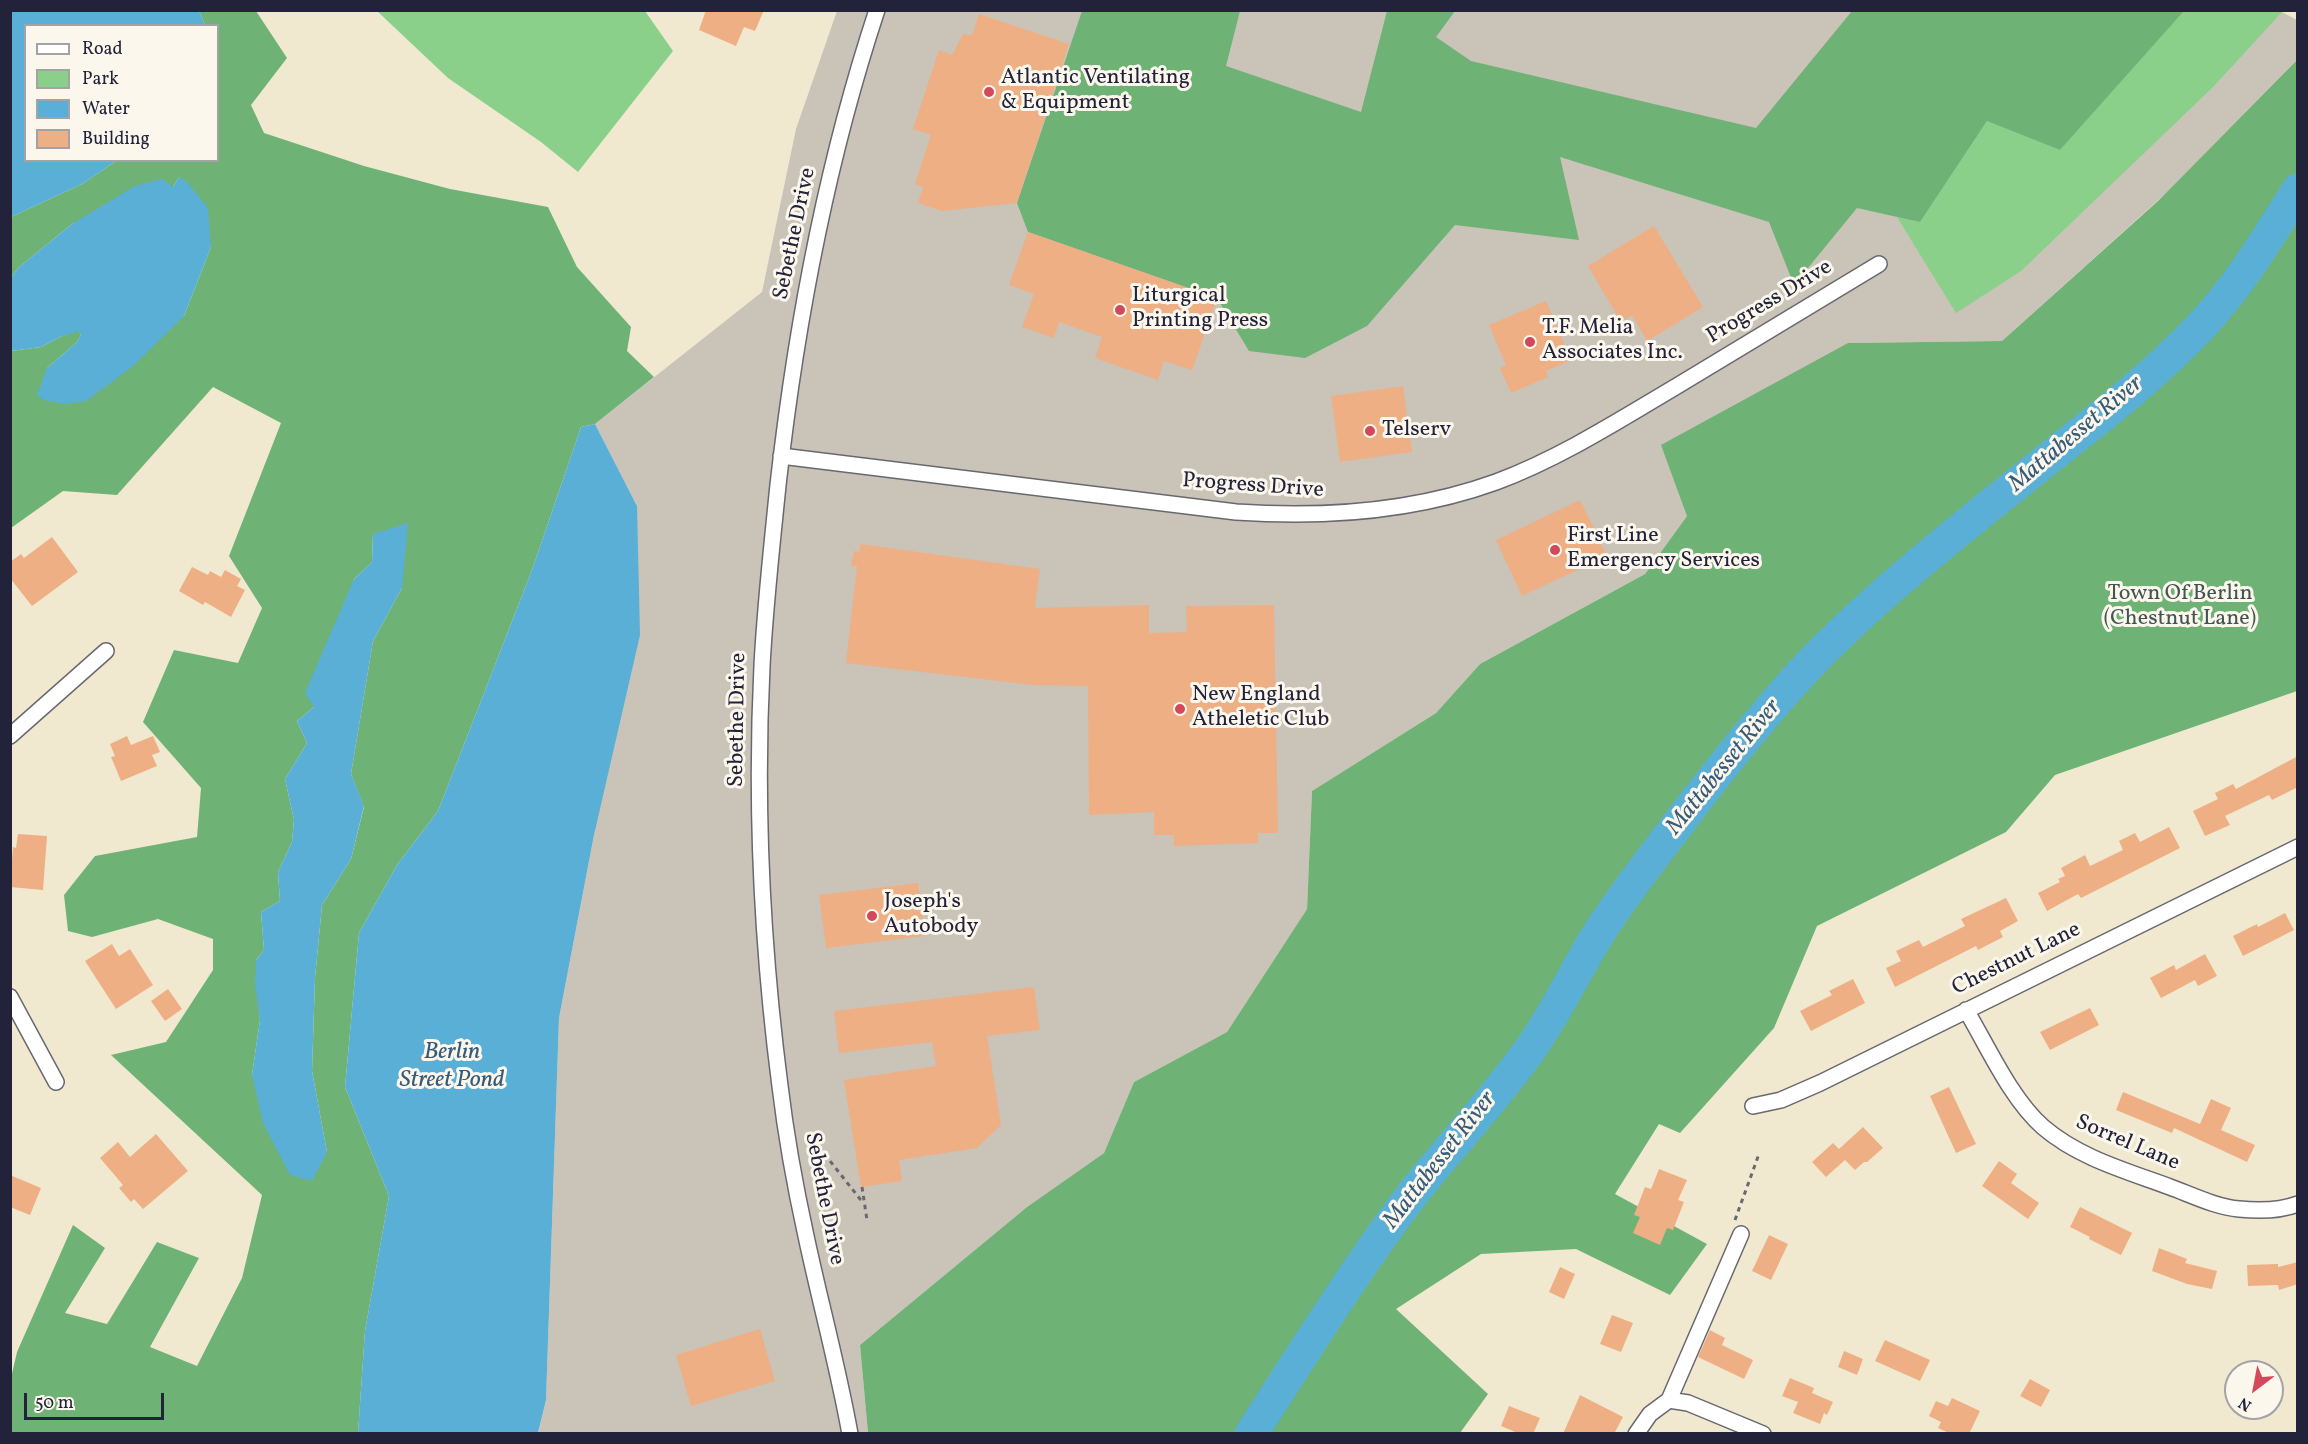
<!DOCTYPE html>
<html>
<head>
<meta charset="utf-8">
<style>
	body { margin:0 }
	#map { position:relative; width:2308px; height:1444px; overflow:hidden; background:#f0e9d0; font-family:Vollkorn,serif }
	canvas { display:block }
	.frame { position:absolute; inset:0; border:12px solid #22223b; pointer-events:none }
	.legend { position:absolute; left:24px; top:24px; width:195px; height:138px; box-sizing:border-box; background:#fbf7ec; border:2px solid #a4a2a5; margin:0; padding:8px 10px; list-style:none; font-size:18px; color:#22223b }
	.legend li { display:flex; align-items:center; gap:12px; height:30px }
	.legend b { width:30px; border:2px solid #a4a2a5 }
	.north { position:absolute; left:2224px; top:1360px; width:60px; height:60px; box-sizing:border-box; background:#fbf7ec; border:2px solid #a4a2a5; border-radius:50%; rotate:212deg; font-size:16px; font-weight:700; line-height:24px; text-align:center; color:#22223b }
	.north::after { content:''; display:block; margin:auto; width:21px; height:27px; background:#d1495b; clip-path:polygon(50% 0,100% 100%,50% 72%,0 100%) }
	.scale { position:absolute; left:24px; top:1393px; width:140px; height:27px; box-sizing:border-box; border:3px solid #22223b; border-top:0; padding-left:8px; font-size:18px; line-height:21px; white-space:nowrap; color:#22223b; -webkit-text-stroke:4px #fbf7ec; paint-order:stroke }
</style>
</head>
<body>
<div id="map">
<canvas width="2308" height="1444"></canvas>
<div class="frame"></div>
<ul class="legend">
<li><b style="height:8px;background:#fff"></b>Road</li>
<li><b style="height:16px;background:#8ad08a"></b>Park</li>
<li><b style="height:16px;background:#5aafd6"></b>Water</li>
<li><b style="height:16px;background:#efaf84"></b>Building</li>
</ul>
<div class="north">N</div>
<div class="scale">50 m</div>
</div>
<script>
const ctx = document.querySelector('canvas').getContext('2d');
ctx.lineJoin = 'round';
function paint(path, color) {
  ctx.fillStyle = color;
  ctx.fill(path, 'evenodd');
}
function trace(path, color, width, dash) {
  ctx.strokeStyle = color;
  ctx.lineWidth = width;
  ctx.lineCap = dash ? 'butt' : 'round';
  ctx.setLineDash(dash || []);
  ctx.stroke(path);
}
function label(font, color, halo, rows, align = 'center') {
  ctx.font = font + ' Vollkorn,serif';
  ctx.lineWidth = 6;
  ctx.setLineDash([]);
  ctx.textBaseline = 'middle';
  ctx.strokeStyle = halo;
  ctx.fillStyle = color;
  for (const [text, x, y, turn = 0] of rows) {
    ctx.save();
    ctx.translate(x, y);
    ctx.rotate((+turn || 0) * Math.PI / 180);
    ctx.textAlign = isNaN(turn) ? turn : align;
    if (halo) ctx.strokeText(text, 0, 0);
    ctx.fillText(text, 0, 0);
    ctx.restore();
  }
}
paint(new Path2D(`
	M2278 10 2297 20V60L2164 195 2002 341 1848 343 1687 516 1645 574 1480 664 1436 713 1312 791 1307 909 1227 1032 1134 1082 1104 1153 1027 1207 860 1345 868 1433 538 1434 546 1400 559 1018 594 835 637 506 595 424 762 292 796 129 837 11Z`), '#c9c3b8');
paint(new Path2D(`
	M2278 10 2282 12 2213 87 2021 271 1956 313 1897 217 1920 222 1987 121 2060 150 2184 11Z
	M377 11H645L673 51 578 172 541 142 448 78Z`), '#8ad08a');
paint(new Path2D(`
	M199 11H256L287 58 251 105 264 133 364 166 450 189 548 207 577 267 631 327 627 351 654 377 595 424 581 427 532 570 438 811 397 865 359 933 345 1087 389 1196 365 1331 358 1433H11V1378L17 1352 73 1225 105 1248 65 1313 107 1324 157 1242 199 1258 150 1347 197 1366 242 1278 262 1195 111 1055 166 1042 213 970V939L158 919 92 937 68 931 64 895 95 856 197 837 201 788 143 722 174 650 238 663 262 608 229 556 281 423 213 387 117 495 63 491 11 528V351L41 347 60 337 78 330 81 335 77 342 47 368 184 316 211 247 179 177 173 187 72 224 18 268 11 278V217L82 184 116 161 218 160V26L205 25ZM373 534 402 588 373 641 351 774 364 807 351 859 322 905 315 978 312 1071 327 1152 252 1075 260 1020 256 960 264 950 261 912 280 901 278 872 292 842 294 820 285 779 307 743 297 721 314 707 354 579 372 562Z
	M1082 11H1240L1226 66 1361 112 1387 11H1455L1436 37 1471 61 1756 128 1852 11H2184L2060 150 1987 121 1920 222 1857 208 1794 285 1769 222 1560 157 1579 240 1455 225 1367 326 1305 358 1249 351 1217 298 1028 232 1017 203Z
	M2297 60V691L2055 775 2006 832 1817 926 1774 1028 1680 1133 1659 1124 1615 1194 1707 1244 1670 1295 1576 1249 1481 1254 1396 1309 1488 1394 1460 1433H868L860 1345 1027 1207 1104 1153 1134 1082 1227 1032 1307 909 1312 791 1436 713 1480 664 1645 574 1687 516 1661 445 1848 343 2002 341 2158 201Z`), '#6fb276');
paint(new Path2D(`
	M12 11H199L205 25 26 26V160L116 161 82 184 11 217Z
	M179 177 187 182 208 208 211 247 184 316 132 367 86 401 64 404 44 400 37 395 47 368 77 342 81 335 78 331 60 337 41 347 11 351V278L18 268 72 224 135 186 162 179 173 187Z
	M595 424 637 506 640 635 594 835 559 1018 546 1400 538 1433H358L365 1331 389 1196 345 1087 359 933 397 865 438 811 532 570 581 427Z
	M408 523 402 588 373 641 351 774 364 806 351 859 322 905 315 978 312 1071 327 1152 312 1181 290 1175 263 1123 252 1075 260 1020 255 985 256 960 264 950 261 912 280 901 278 872 292 842 294 820 285 779 307 743 297 721 314 707 305 693 354 579 372 562 373 534Z`), '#5aafd6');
trace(new Path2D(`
	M1251 1434C1302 1355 1351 1276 1407 1201 1447 1149 1493 1102 1531 1048 1558 1010 1577 967 1602 928 1625 893 1650 861 1675 828 1718 771 1762 715 1811 663 1886 586 1971 521 2054 454 2106 413 2158 372 2203 324 2241 283 2268 237 2298 190`), '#5aafd6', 33);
paint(new Path2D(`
	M706 10H764L755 31 744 27 736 46 699 30Z
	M979 14 1069 44 1017 203 942 211 918 203 923 187 915 184 931 135 913 129 939 50 952 55 963 34 972 35Z
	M1654 226 1703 307 1647 341 1632 315 1621 322 1588 266Z
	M1028 232 1217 298 1192 370 1164 361 1158 380 1095 358 1102 337 1059 322 1054 338 1022 327 1034 294 1009 285Z
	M1546 301 1571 360 1546 371 1548 377 1511 393 1500 368 1506 365 1489 325Z
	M1403 386 1412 452 1340 462 1331 396Z
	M1580 500 1607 556 1522 596 1496 540Z
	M52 537 78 572 32 606 10 578V562L21 554 24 558Z
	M860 544 1040 569 1035 608 1149 605V633L1187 632 1186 606 1274 605 1278 833H1258V843L1174 846V835H1154V812L1089 815 1088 686 1033 685 846 663 857 566H851L854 551 860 552Z
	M192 567 208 575 210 571 221 577 225 570 241 579 237 586 245 590 231 617 205 602 203 605 179 591Z
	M127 736 131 745 153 736 160 752 152 755 157 766 121 781 111 757 115 756 110 744Z
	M2298 756V787L2272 800 2269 795 2225 816 2230 825 2205 836 2193 811 2218 799 2215 793 2233 784 2236 789Z
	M2169 827 2180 848 2081 898 2078 894 2047 911 2038 893 2060 882 2058 879 2065 876 2061 868 2085 855 2090 866 2123 850 2119 841 2135 833 2140 842Z
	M18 834 47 836 43 890 10 887 13 847 16 848Z
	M918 883 925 936 826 948 819 895Z
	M2006 898 2018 921 2000 931 2003 937 1978 950 1976 946 1895 987 1886 968 1901 961 1896 951 1919 940 1923 947 1965 926 1961 919Z
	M2285 913 2294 930 2243 956 2233 936 2257 924 2258 927Z
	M112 944 119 956 130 949 153 985 116 1009 85 961Z
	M2205 954 2217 976 2198 986 2195 980 2161 998 2150 978 2174 965 2176 970Z
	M1853 979 1865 1003 1811 1031 1800 1011 1832 995 1829 991Z
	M1034 987 1040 1030 987 1036 1001 1125 977 1148 899 1160 902 1181 861 1187 844 1080 936 1066 932 1042 839 1053 834 1011Z
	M168 989 182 1009 165 1021 151 1001Z
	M2090 1008 2099 1025 2050 1050 2040 1032Z
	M1949 1087 1976 1144 1956 1153 1930 1096Z
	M2123 1092 2200 1124 2211 1099 2231 1108 2221 1130 2255 1145 2247 1162 2174 1128 2172 1133 2116 1110Z
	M1863 1127 1883 1148 1867 1162H1864L1855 1170 1845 1160 1826 1177 1812 1162 1833 1143 1839 1149Z
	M156 1134 188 1171 143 1209 134 1199 131 1202 119 1188 123 1185 100 1158 118 1142 130 1157Z
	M1999 1161 2017 1174 2011 1183 2039 1203 2028 1219 1982 1186Z
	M1659 1169 1687 1180 1678 1200 1684 1202 1673 1230 1667 1228 1660 1245 1633 1233 1640 1217 1634 1215 1645 1187 1651 1189Z
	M10 1175 41 1188 30 1215 10 1207Z
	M2080 1207 2132 1233 2121 1255 2089 1239 2090 1237 2070 1227Z
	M1769 1235 1788 1244 1771 1280 1752 1271Z
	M2159 1248 2187 1259 2185 1263 2217 1271 2212 1289 2187 1284 2152 1271Z
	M2298 1262V1284L2279 1290 2278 1285 2248 1286 2247 1265 2278 1264V1267Z
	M1560 1267 1575 1274 1564 1299 1549 1292Z
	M1612 1315 1633 1323 1621 1352 1600 1344Z
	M760 1329 775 1381 691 1406 676 1355Z
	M1710 1330 1725 1338 1722 1345 1753 1360 1744 1379 1698 1357Z
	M1885 1340 1930 1360 1920 1381 1875 1361Z
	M1844 1351 1863 1359 1857 1375 1838 1367Z
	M1790 1378 1814 1388 1812 1393 1833 1402 1827 1415 1824 1413 1820 1424 1793 1413 1798 1402 1782 1396Z
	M2030 1379 2050 1390 2041 1407 2020 1396Z
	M1580 1395 1623 1417 1614 1434H1563Z
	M1952 1398 1980 1411 1969 1434H1951L1938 1428 1941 1422 1929 1416 1936 1401 1948 1406Z
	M1509 1406 1540 1418 1533 1434H1520L1501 1426Z`), '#efaf84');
const minor = new Path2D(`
	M781 456 1236 512C1323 518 1413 512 1496 482 1560 458 1618 421 1677 386 1744 345 1812 305 1879 264
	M10 736 106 651
	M10 997 56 1082
	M1966 1010C1988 1047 2011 1099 2043 1127 2079 1158 2127 1171 2170 1187 2192 1195 2216 1207 2239 1209 2258 1211 2279 1211 2298 1204
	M1753 1106 1781 1100 1820 1083 2298 847
	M1669 1400 1688 1403 1763 1434
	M850 1434C838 1367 820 1302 806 1236 795 1186 786 1136 780 1086 762 947 755 806 762 666 765 606 772 545 778 485 796 325 826 164 877 10
	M1636 1434 1650 1414 1669 1400 1741 1234`);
trace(minor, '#6a686f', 18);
trace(new Path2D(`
	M819 1147 860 1199 864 1202
	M862 1187 867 1220
	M1735 1220 1759 1154`), '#6a686f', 3, [4.5, 4.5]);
trace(minor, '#fff', 15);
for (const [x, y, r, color] of [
	[989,92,6,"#d1495b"],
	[1120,310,6,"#d1495b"],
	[1530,342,6,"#d1495b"],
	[1370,431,6,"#d1495b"],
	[1555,550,6,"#d1495b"],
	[1180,709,6,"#d1495b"],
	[872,916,6,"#d1495b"]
]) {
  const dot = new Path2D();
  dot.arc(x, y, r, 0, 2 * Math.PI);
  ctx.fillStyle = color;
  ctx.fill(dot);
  trace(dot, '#fbf7ec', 2);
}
label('22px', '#22223b', '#fbf7ec', [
	["Atlantic Ventilating",1001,79],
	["& Equipment",1001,104],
	["Liturgical",1132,297],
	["Printing Press",1132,322],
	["T.F. Melia",1542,329],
	["Associates Inc.",1542,354],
	["Telserv",1382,431],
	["First Line",1567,537],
	["Emergency Services",1567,562],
	["New England",1192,696],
	["Atheletic Club",1192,721],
	["Joseph's",884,903],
	["Autobody",884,928]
], 'left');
label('22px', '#22223b', '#fbf7ec', [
	["Sebethe Drive",796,234,-78],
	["Progress Drive",1770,303,-31],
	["Progress Drive",1253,487,4],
	["Sebethe Drive",739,720,-89],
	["Chestnut Lane",2017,960,-26],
	["Sorrel Lane",2127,1144,23],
	["Sebethe Drive",823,1199,79]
]);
label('22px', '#415653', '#fbf7ec', [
	["Town Of Berlin",2180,595],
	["(Chestnut Lane)",2180,620]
]);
label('italic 24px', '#385a79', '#fbf7ec', [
	["Mattabesset River",2077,435,-40],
	["Mattabesset River",1725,768,-51],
	["Berlin",452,1054],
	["Street Pond",452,1082],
	["Mattabesset River",1441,1161,-52]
]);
</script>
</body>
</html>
